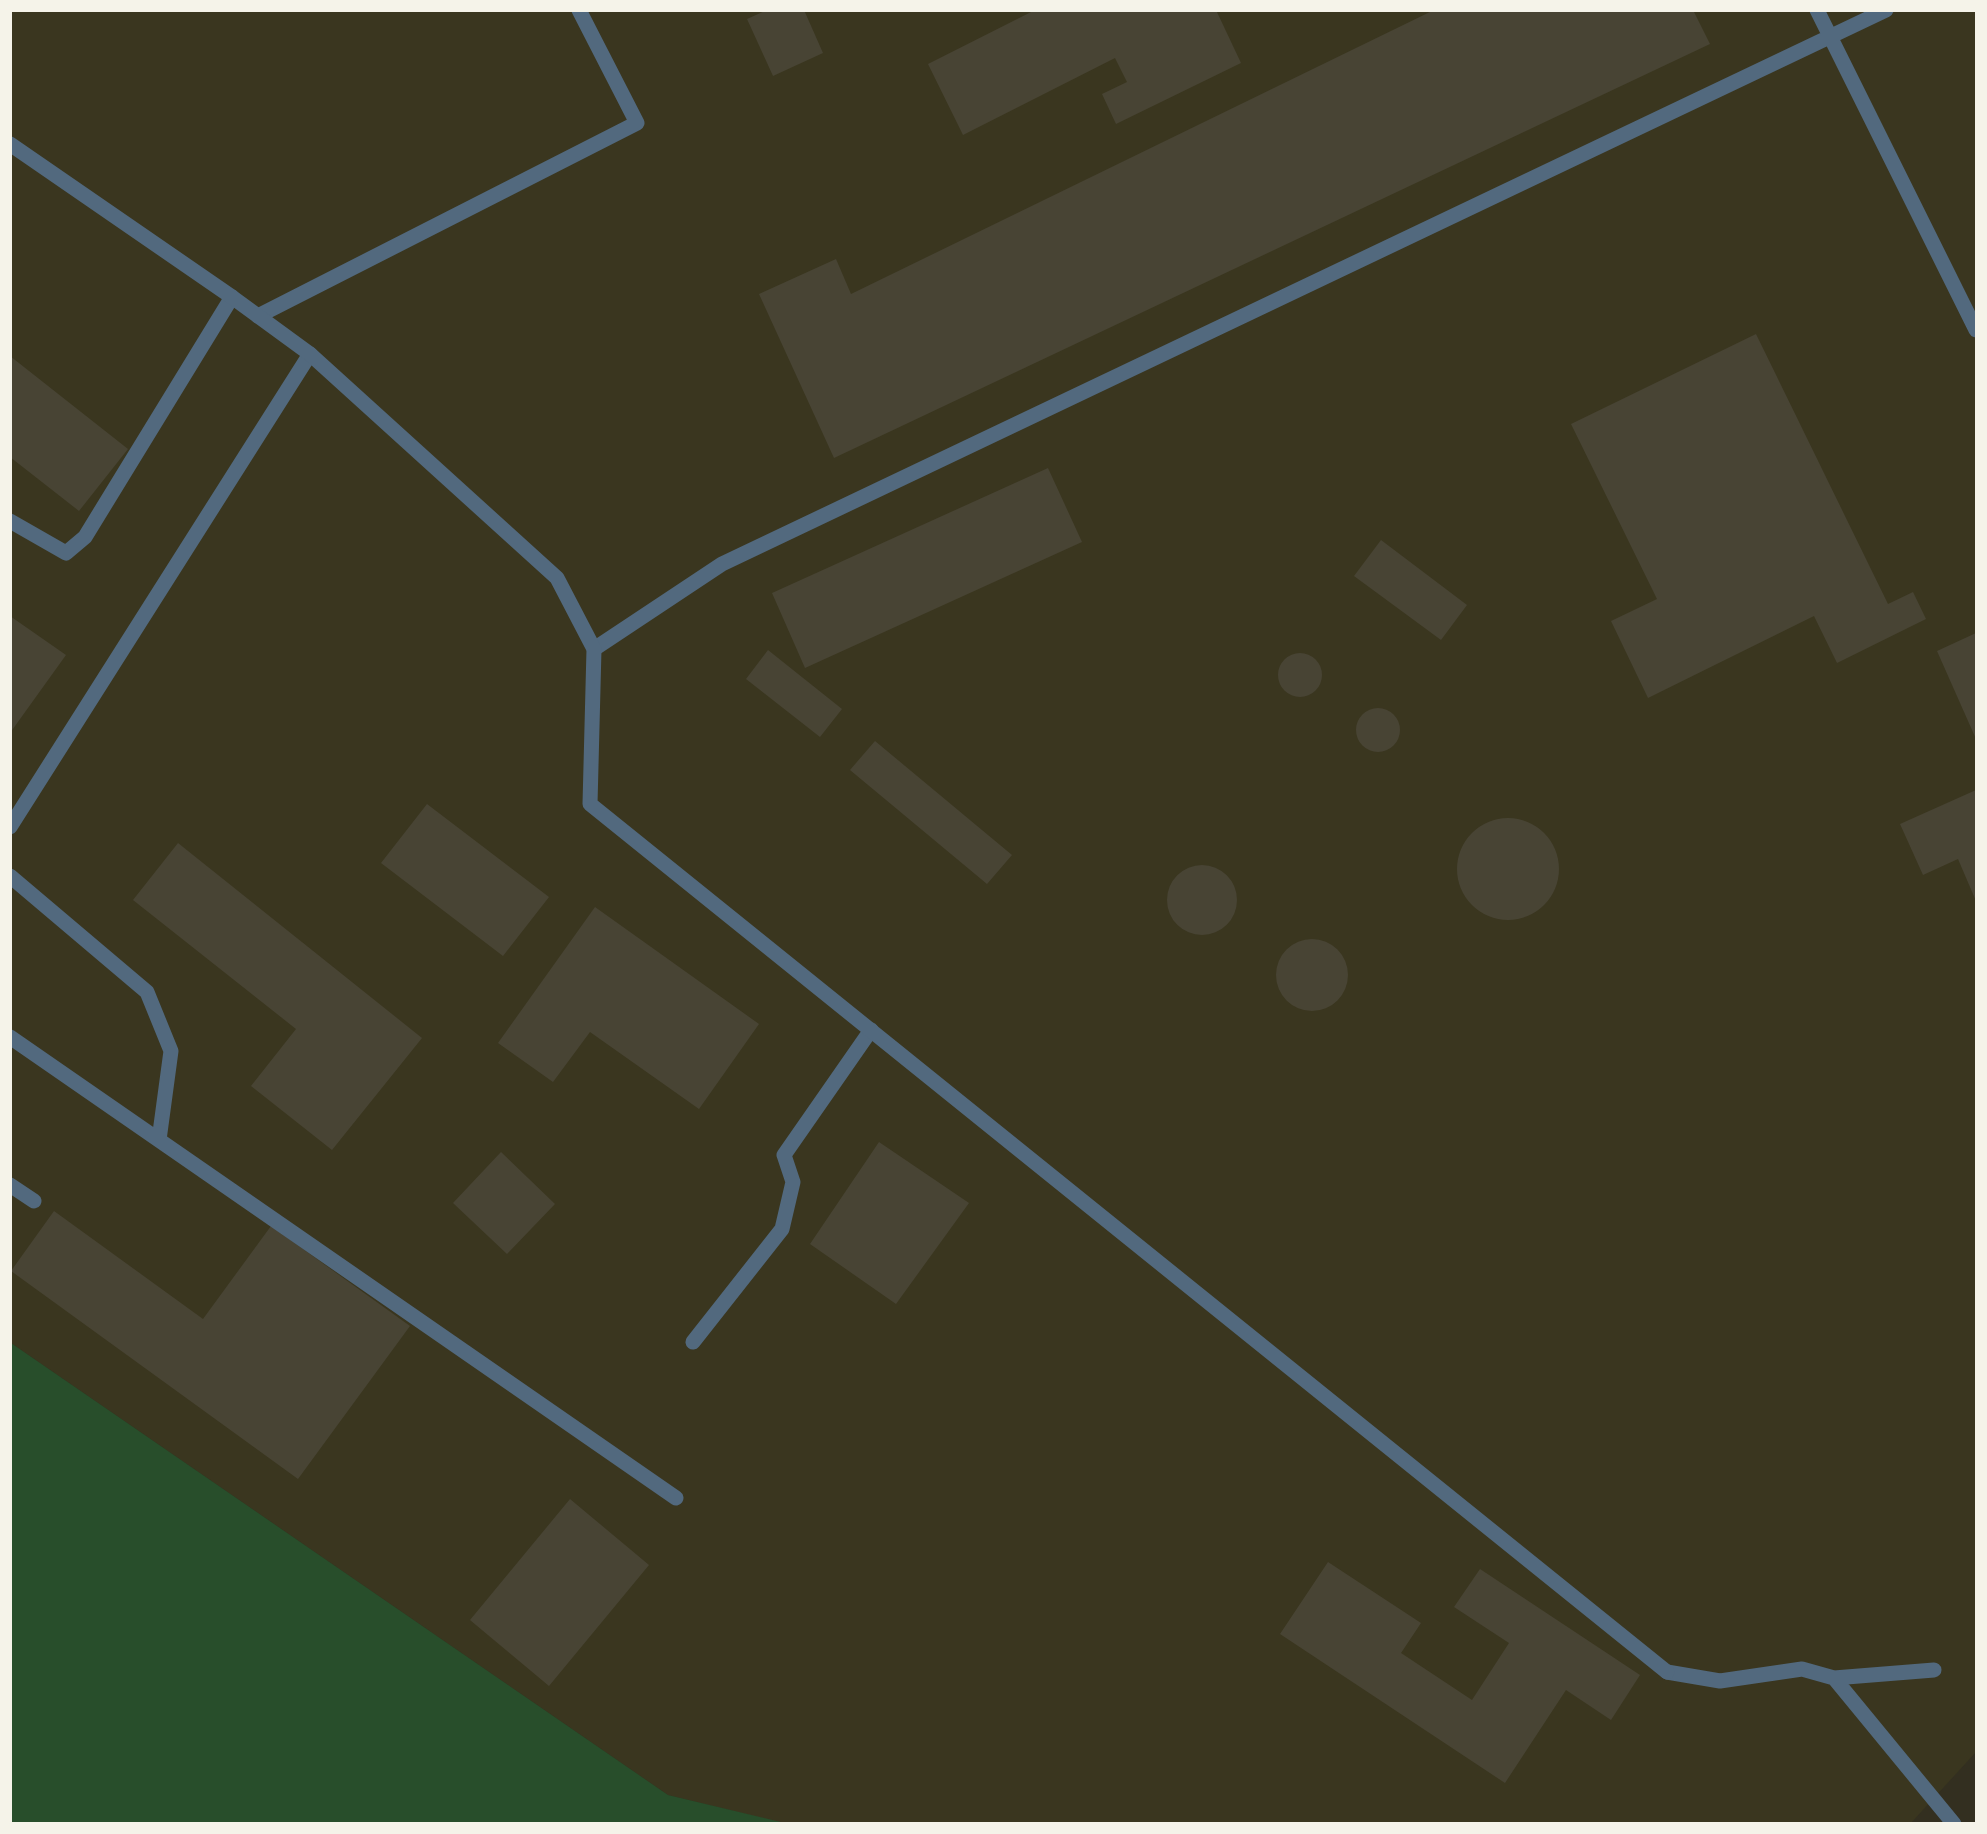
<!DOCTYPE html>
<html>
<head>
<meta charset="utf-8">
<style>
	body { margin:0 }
	#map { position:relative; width:1987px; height:1834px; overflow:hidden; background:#332f20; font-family:"Fira Sans Condensed",sans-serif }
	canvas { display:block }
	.frame { position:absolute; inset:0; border:12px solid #f5f3e9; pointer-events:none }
</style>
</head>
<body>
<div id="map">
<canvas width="1987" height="1834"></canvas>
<div class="frame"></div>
</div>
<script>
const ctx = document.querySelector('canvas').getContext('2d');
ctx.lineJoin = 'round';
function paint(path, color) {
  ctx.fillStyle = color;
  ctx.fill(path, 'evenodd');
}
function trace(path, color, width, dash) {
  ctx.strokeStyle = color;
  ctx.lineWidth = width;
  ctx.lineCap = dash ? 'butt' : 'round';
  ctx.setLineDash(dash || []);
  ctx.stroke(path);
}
paint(new Path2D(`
	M11 11H1976V1752L1911 1823 785 1824 668 1795 11 1343Z`), '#3a361f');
paint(new Path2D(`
	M11 1343 668 1795 785 1823H11Z`), '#284e2b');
paint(new Path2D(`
	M767 10H804L823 53 773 76 747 19Z
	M1035 10H1216L1241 63 1116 124 1102 94 1127 82 1115 58 963 135 928 64Z
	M1434 10H1693L1710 44 834 458 759 294 836 259 851 294Z
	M1756 334 1888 604 1913 592 1926 619 1837 663 1814 616 1648 698 1611 621 1657 599 1571 424Z
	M10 356 128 449 79 511 10 457Z
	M1048 468 1082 542 805 668 772 593Z
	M1381 540 1467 605 1441 640 1354 576Z
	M10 616 66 655 10 733Z
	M1976 633V739L1937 651Z
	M768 650 842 709 820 737 746 679Z
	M1278 675a22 22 0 1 1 44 0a22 22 0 1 1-44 0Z
	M1356 730a22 22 0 1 1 44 0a22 22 0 1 1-44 0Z
	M875 741 1012 855 987 884 850 770Z
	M1976 790V901L1958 859 1923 875 1900 824Z
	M427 804 549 897 503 956 381 863Z
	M1457 869a51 51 0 1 1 102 0a51 51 0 1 1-102 0Z
	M178 843 422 1038 332 1150 251 1086 296 1029 133 900Z
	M1167 900a35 35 0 1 1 70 0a35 35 0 1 1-70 0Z
	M595 907 759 1024 699 1109 590 1032 553 1082 498 1043Z
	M1276 975a36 36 0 1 1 72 0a36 36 0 1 1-72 0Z
	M879 1142 969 1203 896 1304 810 1244Z
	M501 1152 555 1204 507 1254 453 1203Z
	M54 1211 203 1319 271 1226 410 1326 298 1479 11 1271Z
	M570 1499 649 1565 549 1686 470 1620Z
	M1328 1562 1421 1623 1401 1653 1472 1700 1509 1643 1454 1607 1480 1569 1640 1675 1611 1720 1566 1690 1505 1783 1280 1634Z`), '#484434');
trace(new Path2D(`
	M1817 10 1976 330
	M258 316 637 123 579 10
	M10 521 66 553 85 537 232 297
	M594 649 722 564 1886 10
	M10 827 310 354
	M10 876 147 992 171 1051 159 1140
	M10 1037 676 1498
	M10 1185 34 1201
	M693 1342 782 1229 793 1182 784 1155 871 1030
	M1667 1672 1720 1681 1802 1669 1834 1678 1954 1824
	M1834 1678 1934 1670`), '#52697e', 15);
trace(new Path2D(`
	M10 144 232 297 310 354 557 578 594 649 590 804 1667 1672`), '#52697e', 15);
</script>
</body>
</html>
